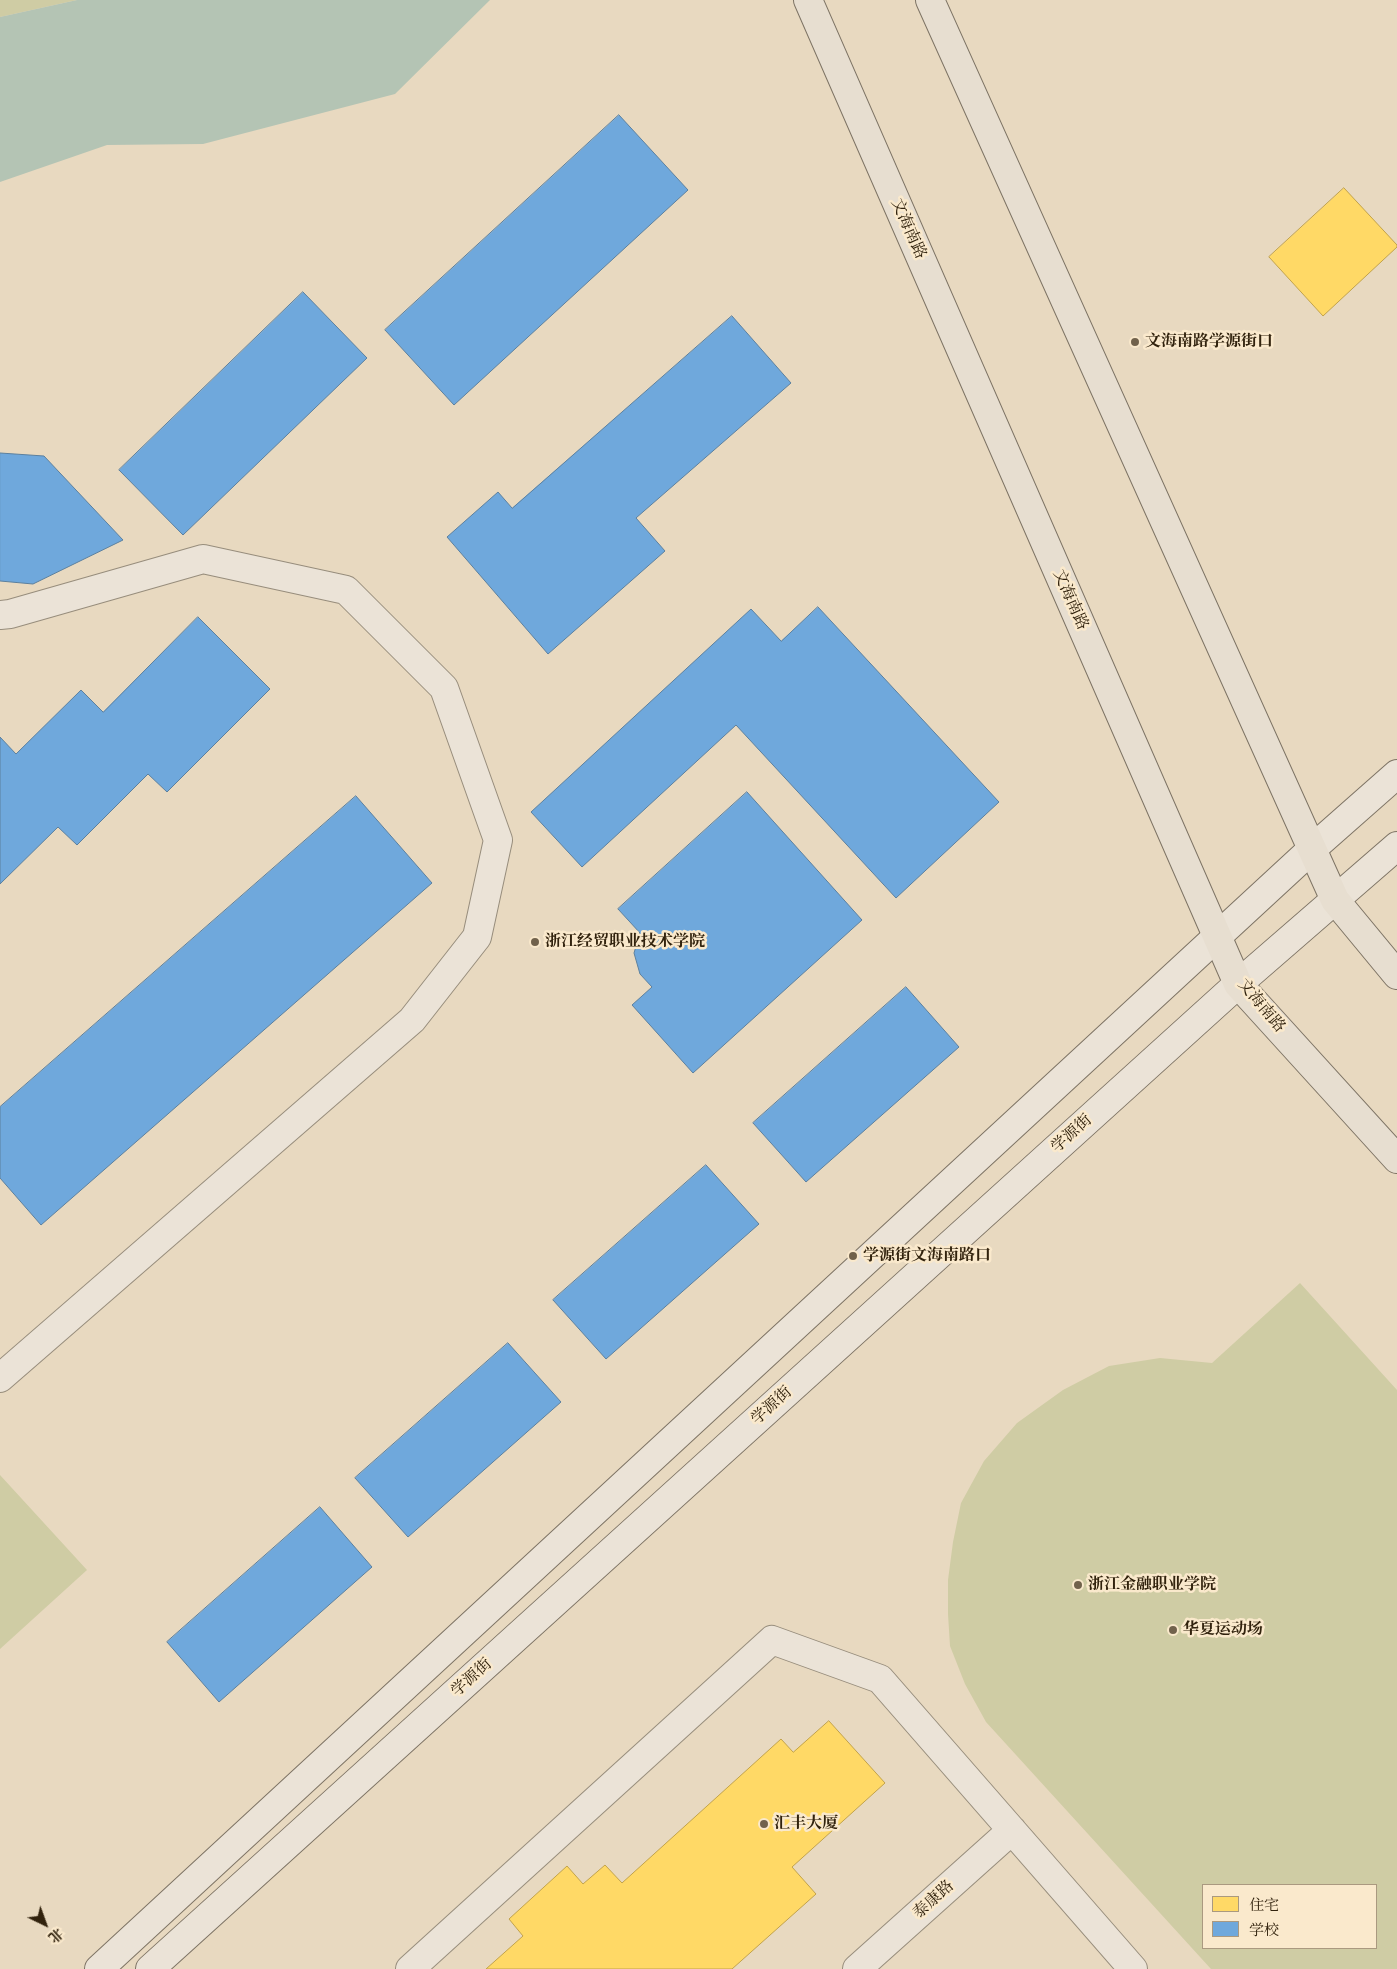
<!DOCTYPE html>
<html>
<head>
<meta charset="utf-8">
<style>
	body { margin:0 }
	#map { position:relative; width:1397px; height:1969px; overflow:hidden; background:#e8d9c0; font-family:"Libre Bodoni","Noto Serif SC",serif }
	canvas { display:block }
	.legend { position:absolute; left:1202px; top:1884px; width:175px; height:65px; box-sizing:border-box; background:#fae9cc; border:1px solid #aa9980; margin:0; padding:6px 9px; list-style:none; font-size:15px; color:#31220d }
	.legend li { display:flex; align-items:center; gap:10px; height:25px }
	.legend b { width:25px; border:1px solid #aa9980 }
	.north { position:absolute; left:20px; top:1899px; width:50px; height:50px; -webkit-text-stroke:4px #fae9cc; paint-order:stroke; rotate:138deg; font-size:14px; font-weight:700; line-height:20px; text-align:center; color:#31220d }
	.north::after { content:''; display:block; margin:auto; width:18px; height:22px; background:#31220d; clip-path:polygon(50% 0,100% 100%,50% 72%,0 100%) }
</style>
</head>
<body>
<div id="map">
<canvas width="1397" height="1969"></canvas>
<ul class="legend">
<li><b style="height:14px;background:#ffd966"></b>住宅</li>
<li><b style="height:14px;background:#6fa8dc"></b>学校</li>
</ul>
<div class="north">北</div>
</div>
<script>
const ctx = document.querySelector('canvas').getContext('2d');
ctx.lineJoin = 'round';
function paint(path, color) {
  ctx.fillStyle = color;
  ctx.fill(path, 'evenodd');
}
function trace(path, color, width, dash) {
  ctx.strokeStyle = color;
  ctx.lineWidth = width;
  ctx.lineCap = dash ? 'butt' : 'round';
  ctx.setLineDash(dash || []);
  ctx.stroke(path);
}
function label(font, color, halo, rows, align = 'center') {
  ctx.font = font + ' "Libre Bodoni","Noto Serif SC",serif';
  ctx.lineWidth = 5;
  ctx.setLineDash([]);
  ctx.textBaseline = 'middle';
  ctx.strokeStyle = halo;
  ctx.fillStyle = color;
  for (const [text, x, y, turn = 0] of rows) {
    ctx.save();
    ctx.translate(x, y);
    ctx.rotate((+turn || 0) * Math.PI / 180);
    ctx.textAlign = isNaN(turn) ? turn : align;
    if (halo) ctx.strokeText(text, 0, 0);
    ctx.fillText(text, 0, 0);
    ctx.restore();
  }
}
paint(new Path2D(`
	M0 0H77L0 17Z
	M1300 1283 1397 1390V1969H1211L986 1722 965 1684 950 1646 948 1614V1580L953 1542 961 1503 984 1461 1017 1423 1063 1390 1109 1366 1160 1358 1212 1363ZM1376 1885V1948H1203V1885Z
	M0 1475 87 1570 0 1649Z`), '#cfcca4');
paint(new Path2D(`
	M77 0H490L395 94 203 144 107 145 0 182V17Z`), '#b4c4b4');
const homes = new Path2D(`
	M1344 188 1397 245V247L1323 316 1269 257Z
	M829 1721 885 1783 792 1867 816 1894 732 1969H486L523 1936 509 1919 567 1866 583 1884 605 1865 622 1883 781 1739 793 1752Z`);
paint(homes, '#ffd966');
trace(homes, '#c1a24b', 1);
const schools = new Path2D(`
	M619 115 688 190 454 405 385 330Z
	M303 292 367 358 183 535 119 470Z
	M732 316 791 383 636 518 665 551 548 654 447 537 498 492 512 508Z
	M0 453 44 456 123 540 33 584 0 581Z
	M818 607 999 802 896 898 736 725 582 867 531 812 751 609 781 641Z
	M198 617 270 689 167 792 148 774 77 845 58 827 0 884V737L16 754 81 690 103 712Z
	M747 792 862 920 693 1073 632 1005 652 987 640 974 634 953 640 933 618 909Z
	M356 796 432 883 41 1225 0 1178V1107Z
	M906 987 959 1047 806 1182 753 1123Z
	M706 1165 759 1224 606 1359 553 1300Z
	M508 1343 561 1402 408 1537 355 1478Z
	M320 1507 372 1567 219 1702 167 1642Z`);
paint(schools, '#6fa8dc');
trace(schools, '#5c809e', 1);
const minor = new Path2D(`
	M0 615 10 614 203 559 346 590 444 688 498 840 477 937 412 1020 0 1378
	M410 1969 772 1640 880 1679 1133 1969
	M857 1969 1012 1830`);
const secondary = new Path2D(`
	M99 1969 1312 849 1397 774
	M150 1969 1238 984 1397 846`);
const primary = new Path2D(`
	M808 0 1238 984 1397 1159
	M930 0 1335 900 1397 975`);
trace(minor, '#978d7c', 30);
trace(secondary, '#7d7364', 30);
trace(primary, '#7d7364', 30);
trace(minor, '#ebe3d7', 28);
trace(secondary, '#ebe3d7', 28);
trace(primary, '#e7ded0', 28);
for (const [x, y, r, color] of [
	[1135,342,5,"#71624c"],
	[535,942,5,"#71624c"],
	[853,1256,5,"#71624c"],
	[1078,1585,5,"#71624c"],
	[1173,1630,5,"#71624c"],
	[764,1824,5,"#71624c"]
]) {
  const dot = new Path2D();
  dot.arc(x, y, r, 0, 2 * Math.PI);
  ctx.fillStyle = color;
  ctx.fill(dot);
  trace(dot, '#fae9cc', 2);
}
label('16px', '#31220d', '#fae9cc', [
	["文海南路",908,229,66],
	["文海南路",1070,600,66],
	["文海南路",1261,1006,50],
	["学源街",1072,1134,-42],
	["学源街",772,1406,-42],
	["学源街",472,1678,-42],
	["泰康路",934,1900,-42]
]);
label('bold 16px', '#31220d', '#fae9cc', [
	["文海南路学源街口",1145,342],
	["浙江经贸职业技术学院",545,942],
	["学源街文海南路口",863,1256],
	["浙江金融职业学院",1088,1585],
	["华夏运动场",1183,1630],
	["汇丰大厦",774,1824]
], 'left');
</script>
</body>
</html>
